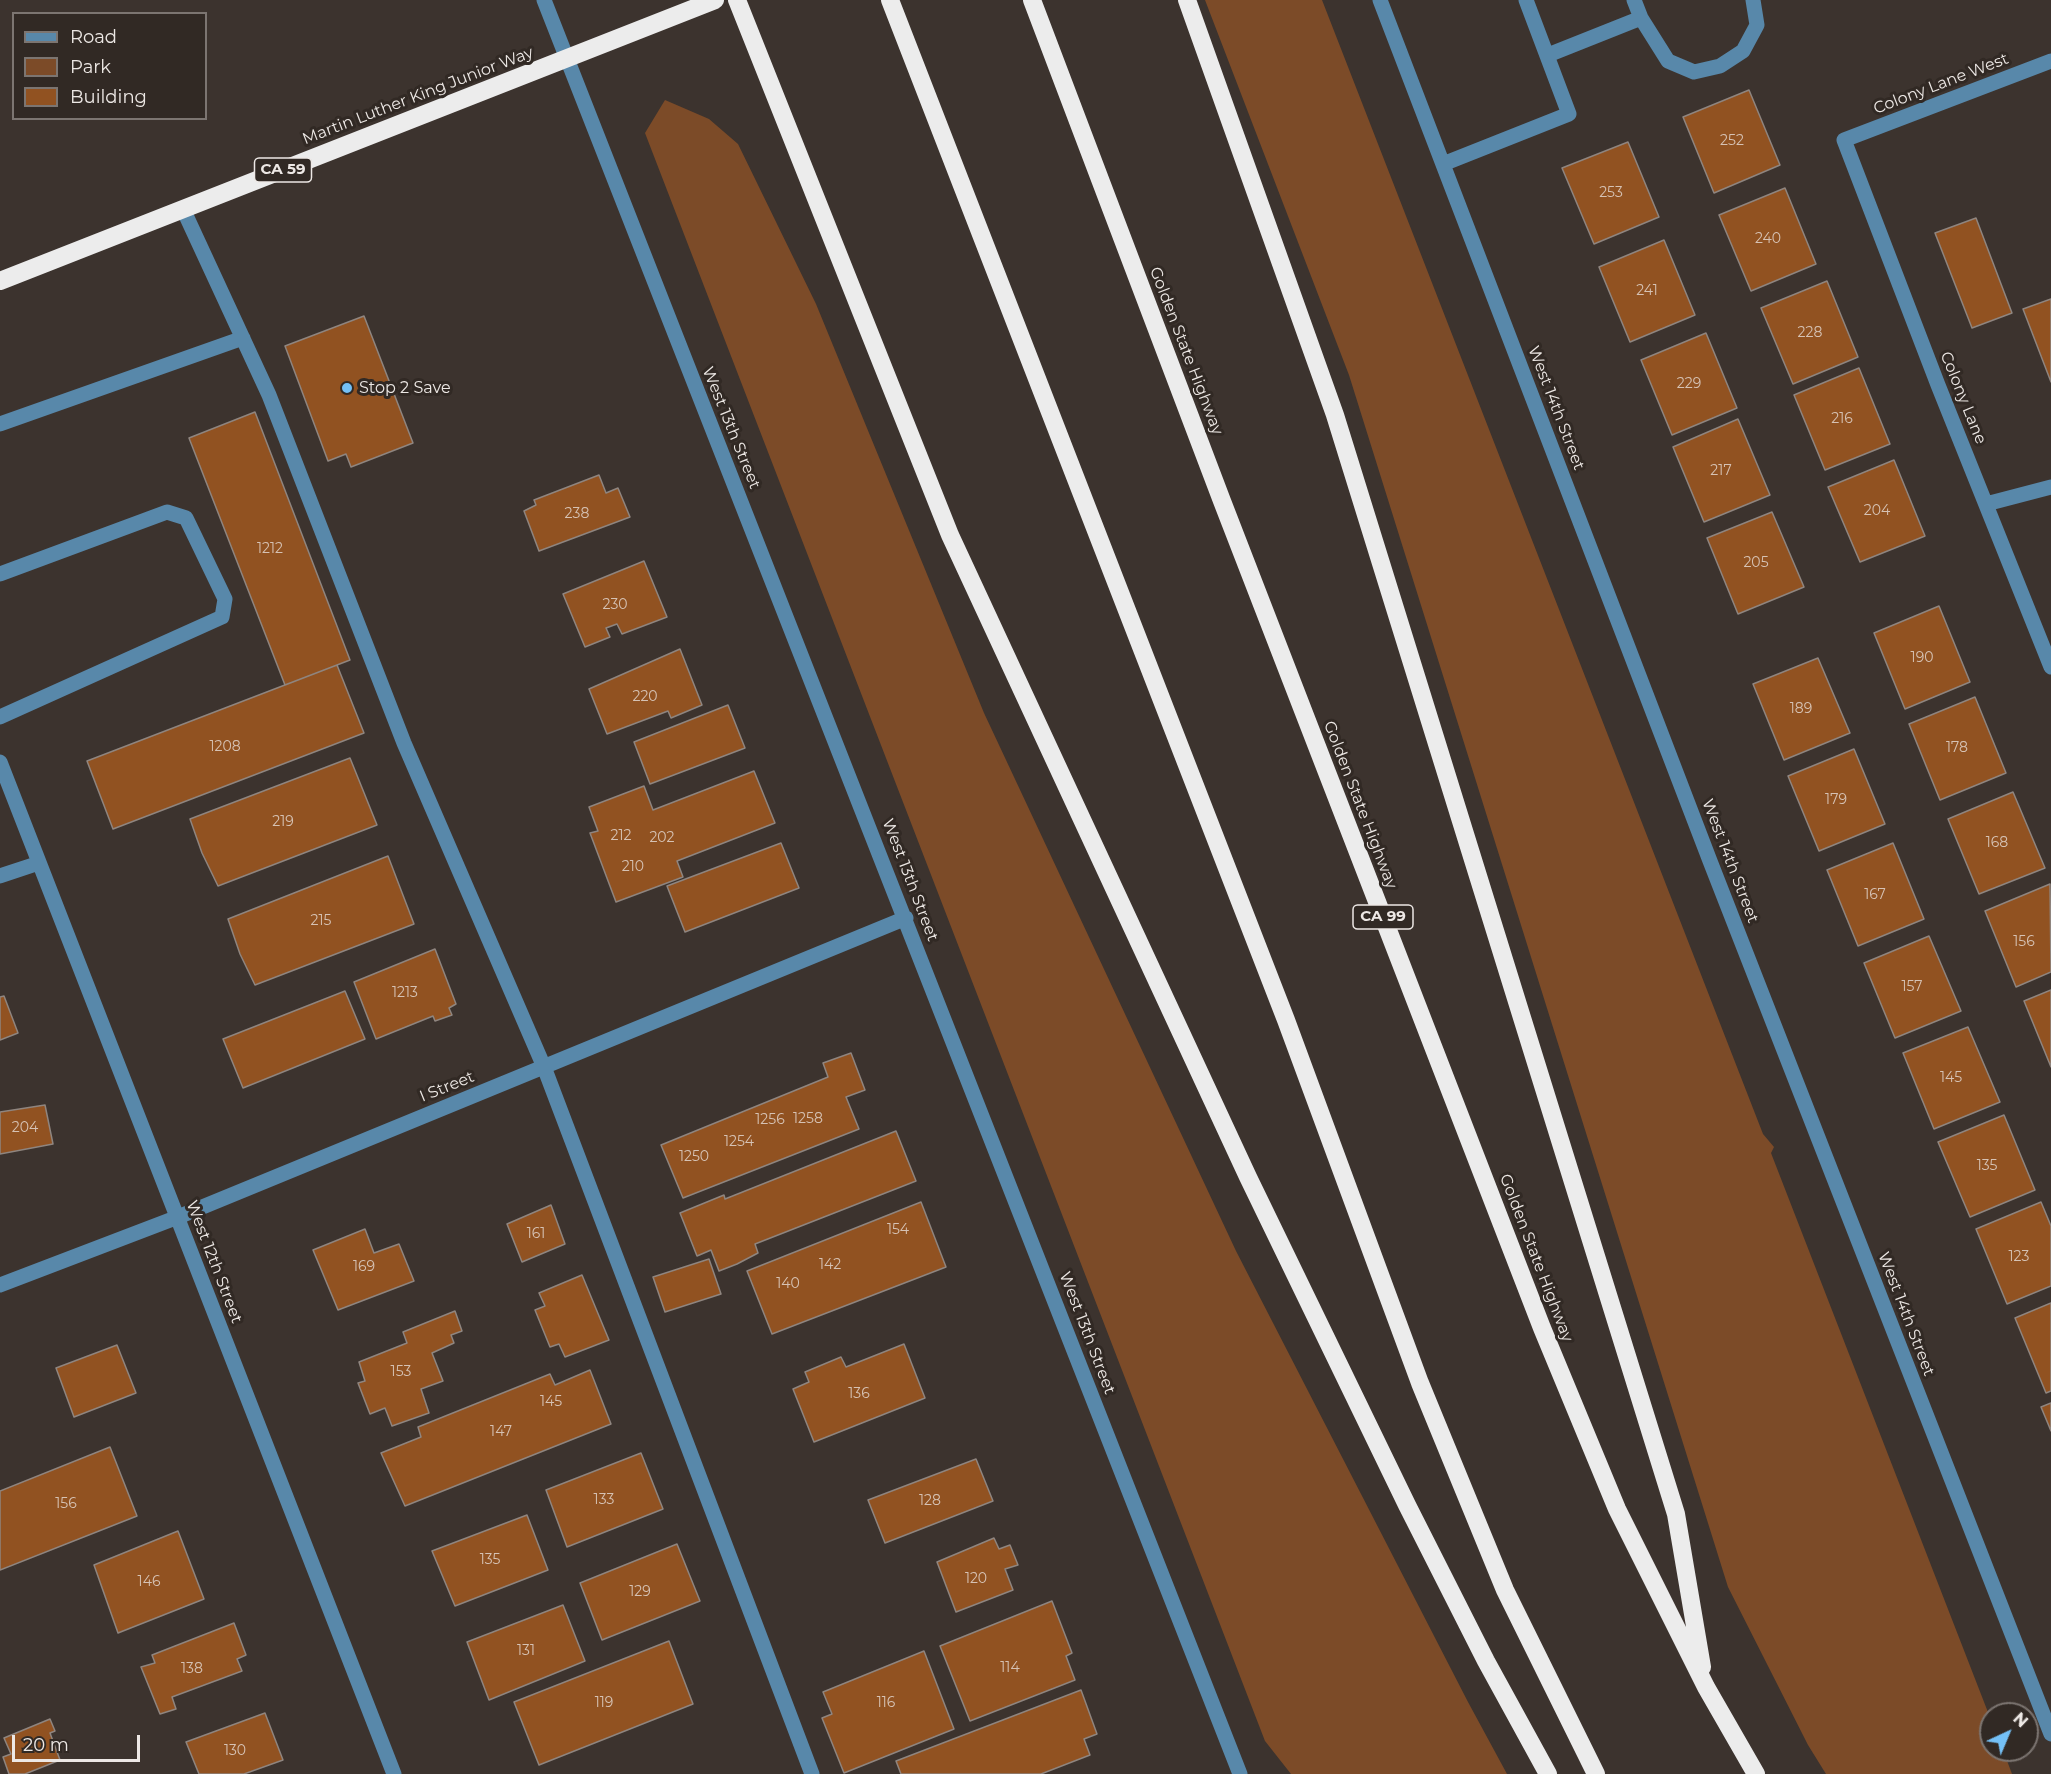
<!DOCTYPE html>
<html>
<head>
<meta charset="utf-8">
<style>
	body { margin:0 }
	#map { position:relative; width:2051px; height:1774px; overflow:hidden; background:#3c332e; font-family:Montserrat,sans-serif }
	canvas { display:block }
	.legend { position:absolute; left:12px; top:12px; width:195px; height:108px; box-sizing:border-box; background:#312924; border:2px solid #7c7571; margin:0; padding:8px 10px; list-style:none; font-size:18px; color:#ede8e5 }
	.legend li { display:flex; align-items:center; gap:12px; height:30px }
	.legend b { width:30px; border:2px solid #7c7571 }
	.north { position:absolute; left:1979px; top:1702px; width:60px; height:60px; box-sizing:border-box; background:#312924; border:2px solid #7c7571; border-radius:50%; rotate:44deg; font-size:16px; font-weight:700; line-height:24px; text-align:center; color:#ede8e5 }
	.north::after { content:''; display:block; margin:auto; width:21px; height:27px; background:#74c0f6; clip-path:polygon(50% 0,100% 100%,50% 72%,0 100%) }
	.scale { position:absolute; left:12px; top:1735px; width:128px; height:27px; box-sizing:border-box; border:3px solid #ede8e5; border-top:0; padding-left:8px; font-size:18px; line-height:21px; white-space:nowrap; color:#ede8e5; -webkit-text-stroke:4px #312924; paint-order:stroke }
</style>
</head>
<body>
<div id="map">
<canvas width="2051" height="1774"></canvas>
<ul class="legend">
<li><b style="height:8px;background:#5888aa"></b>Road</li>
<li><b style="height:16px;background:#7c4b28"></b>Park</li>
<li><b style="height:16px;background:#915221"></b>Building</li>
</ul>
<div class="north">N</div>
<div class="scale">20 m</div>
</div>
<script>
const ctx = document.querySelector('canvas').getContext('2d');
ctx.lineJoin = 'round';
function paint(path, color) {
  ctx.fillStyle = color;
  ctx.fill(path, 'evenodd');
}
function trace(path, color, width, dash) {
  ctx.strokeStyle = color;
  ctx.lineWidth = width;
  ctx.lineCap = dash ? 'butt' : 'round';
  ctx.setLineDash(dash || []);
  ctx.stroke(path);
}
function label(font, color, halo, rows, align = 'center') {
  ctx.font = font + ' Montserrat,sans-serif';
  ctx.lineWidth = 6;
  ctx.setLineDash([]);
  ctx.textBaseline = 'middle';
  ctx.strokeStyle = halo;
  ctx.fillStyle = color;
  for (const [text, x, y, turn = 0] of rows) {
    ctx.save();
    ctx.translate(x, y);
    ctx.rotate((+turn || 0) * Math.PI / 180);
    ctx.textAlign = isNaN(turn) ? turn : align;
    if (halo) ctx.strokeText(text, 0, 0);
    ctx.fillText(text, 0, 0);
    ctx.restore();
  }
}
paint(new Path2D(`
	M1205 0H1322L1763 1134 1774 1147 1771 1153 1991 1720V1750H2003L2012 1774H1826L1808 1745 1728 1587 1349 375Z
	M665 100 709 119 738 144 816 304 984 713 1236 1251 1468 1702 1507 1774H1291L1265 1741 645 133Z`), '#7c4b28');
const building = new Path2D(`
	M1749 90 1780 165 1714 193 1683 117Z
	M1628 142 1659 217 1594 244 1562 168Z
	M1785 188 1816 264 1751 291 1719 215Z
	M1976 218 2012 313 1972 328 1935 233Z
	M1664 240 1695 315 1630 342 1599 267Z
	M1827 281 1858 357 1793 384 1761 308Z
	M2051 299V382L2023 309Z
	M364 316 413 443 351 467 346 454 328 461 285 346Z
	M1706 333 1737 408 1672 435 1641 360Z
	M1859 368 1890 444 1825 470 1794 395Z
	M255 412 350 660 285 685 189 438Z
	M1738 419 1770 495 1704 522 1673 447Z
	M1894 460 1925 536 1860 562 1828 487Z
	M599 475 606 493 618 488 630 517 539 551 524 511 536 505 534 500Z
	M1772 512 1804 587 1738 614 1707 538Z
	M644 561 667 617 622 634 617 624 606 628 610 637 585 647 563 594Z
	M1939 606 1970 682 1905 709 1874 633Z
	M680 649 702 705 671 718 668 711 607 734 589 689Z
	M1818 658 1850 733 1784 760 1753 684Z
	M337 665 364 733 113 829 87 761Z
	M1975 697 2006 773 1940 800 1909 724Z
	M728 705 745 748 650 784 634 742Z
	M1854 749 1885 824 1819 851 1788 776Z
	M350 758 377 825 218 886 202 853 190 819Z
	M754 771 775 823 677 861 683 877 616 902 590 833 598 831 589 807 644 786 653 810Z
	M2013 792 2045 868 1979 894 1948 819Z
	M781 843 799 888 685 932 667 886Z
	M1893 843 1924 919 1858 946 1827 870Z
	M388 856 414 924 255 985 240 954 228 919Z
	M2050 884 2051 972 2016 987 1985 911Z
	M1929 936 1961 1011 1895 1038 1864 963Z
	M435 949 456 1004 449 1008 452 1015 435 1021 433 1016 376 1039 354 982Z
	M2051 990V1067L2024 1001Z
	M345 991 365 1039 243 1088 223 1039Z
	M4 996 18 1033 0 1040V997Z
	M1968 1027 2000 1102 1934 1129 1903 1053Z
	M851 1053 865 1090 846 1097 859 1129 683 1198 661 1145 828 1077 823 1063Z
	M45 1105 53 1144 0 1154V1112Z
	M2004 1115 2035 1190 1970 1217 1938 1142Z
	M896 1131 916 1181 755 1244 758 1253 737 1264 719 1271 711 1250 697 1256 680 1213 724 1195 725 1199Z
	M921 1202 946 1267 772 1334 747 1271Z
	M2041 1202 2051 1226V1286L2007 1304 1976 1229Z
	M551 1205 565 1244 522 1262 507 1224Z
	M365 1229 374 1253 399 1244 414 1281 338 1310 313 1250Z
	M709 1259 721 1294 665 1312 653 1277Z
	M582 1275 609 1340 565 1357 559 1344 550 1347 535 1310 545 1306 539 1293Z
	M2051 1303V1391L2046 1393 2015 1318Z
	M455 1311 462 1331 451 1335 454 1343 432 1353 443 1381 421 1389 429 1413 392 1426 385 1408 370 1414 358 1383 365 1381 359 1362 407 1343 403 1332Z
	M904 1344 925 1398 814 1442 793 1389 809 1382 805 1372 841 1357 846 1367Z
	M117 1345 136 1393 74 1417 56 1368Z
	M590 1370 611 1424 405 1506 381 1453 421 1437 418 1427 550 1374 555 1385Z
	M2051 1403V1431L2041 1407Z
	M110 1447 137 1516 0 1570V1491Z
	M641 1453 663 1509 567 1547 546 1490Z
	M976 1459 993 1501 885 1543 868 1500Z
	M527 1515 548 1570 455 1606 432 1551Z
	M178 1531 204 1599 118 1633 94 1565Z
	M994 1538 999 1549 1010 1545 1018 1565 1005 1569 1013 1590 956 1612 937 1562Z
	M677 1544 700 1601 602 1640 580 1583Z
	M1052 1601 1072 1653 1066 1656 1075 1680 970 1721 940 1646Z
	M563 1605 585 1661 489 1700 467 1642Z
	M234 1623 246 1655 237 1659 242 1671 172 1697 176 1709 160 1714 141 1667 155 1663 152 1655Z
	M669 1641 693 1704 539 1765 514 1702Z
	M924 1651 954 1729 844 1773 822 1718 832 1714 823 1692Z
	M1081 1690 1097 1734 1084 1739 1090 1755 1041 1774H901L896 1761Z
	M265 1713 283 1760 244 1774H199L186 1742Z
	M50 1719 55 1731 50 1733 60 1760 25 1774H9L3 1757 11 1754 4 1738Z`);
paint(building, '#915221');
trace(building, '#8f857f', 1.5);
trace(new Path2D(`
	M544 0 1240 1774
	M1380 0 1710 861 2051 1734
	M1634 0 1641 18 1668 61 1694 72 1720 66 1743 51 1757 25 1753 0
	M1548 55 1641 18
	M2051 61 1844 140 1938 385 2051 667
	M1443 164 1569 114 1526 0
	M183 209 269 395 404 743 544 1067 812 1774
	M0 424 243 338
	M1986 504 2051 487
	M0 574 167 512 186 518 225 599 222 617 0 717
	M0 762 394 1774
	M0 876 39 863
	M0 1285 178 1217 906 918`), '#5888aa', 15);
trace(new Path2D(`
	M737 0 950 535 1248 1177 1407 1505 1486 1661 1548 1774
	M890 0 1286 1020 1420 1383 1505 1590 1596 1774
	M1032 0 1222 501 1542 1328 1617 1509 1706 1687 1756 1774
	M1187 0 1335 415 1676 1514 1702 1667
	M0 281 715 0`), '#ececec', 18);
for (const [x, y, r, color] of [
	[347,388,6,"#74c0f6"]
]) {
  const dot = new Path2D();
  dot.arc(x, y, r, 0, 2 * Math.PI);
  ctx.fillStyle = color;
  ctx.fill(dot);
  trace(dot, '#312924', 2);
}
label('14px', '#d6c2b4', null, [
	["252",1732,141],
	["253",1611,193],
	["240",1768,239],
	["241",1647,291],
	["228",1810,333],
	["229",1689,384],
	["216",1842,419],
	["217",1721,471],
	["204",1877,511],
	["238",577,514],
	["1212",270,549],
	["205",1756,563],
	["230",615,605],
	["190",1922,658],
	["220",645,697],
	["189",1801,709],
	["1208",225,747],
	["178",1957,748],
	["179",1836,800],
	["219",283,822],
	["212",621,836],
	["202",662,838],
	["168",1997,843],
	["210",633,867],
	["167",1875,895],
	["215",321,921],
	["156",2024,942],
	["157",1912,987],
	["1213",405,993],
	["145",1951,1078],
	["1258",808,1119],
	["1256",770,1120],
	["204",25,1128],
	["1254",739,1142],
	["1250",694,1157],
	["135",1987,1166],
	["154",898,1230],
	["161",536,1234],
	["123",2019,1257],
	["142",830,1265],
	["169",364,1267],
	["140",788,1284],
	["153",401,1372],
	["136",859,1394],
	["145",551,1402],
	["147",501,1432],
	["133",604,1500],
	["128",930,1501],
	["156",66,1504],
	["135",490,1560],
	["120",976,1579],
	["146",149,1582],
	["129",640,1592],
	["131",526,1651],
	["114",1010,1668],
	["138",192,1669],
	["119",604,1703],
	["116",886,1703],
	["130",235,1751]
]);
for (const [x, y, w] of [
	[283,170,57],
	[1383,917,60]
]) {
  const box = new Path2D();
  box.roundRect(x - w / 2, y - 12, w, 24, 4.5);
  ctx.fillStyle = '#312924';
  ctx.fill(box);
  trace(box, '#ede8e5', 1.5);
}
label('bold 15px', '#ede8e5', null, [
	["CA 59",283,170],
	["CA 99",1383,917]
]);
label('16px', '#ede8e5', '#312924', [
	["Colony Lane West",1941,84,-21],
	["Martin Luther King Junior Way",418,96,-21],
	["Golden State Highway",1186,351,69],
	["Colony Lane",1963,398,68],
	["West 14th Street",1556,408,69],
	["West 13th Street",731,428,68],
	["Golden State Highway",1360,805,69],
	["West 14th Street",1730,861,69],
	["West 13th Street",910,880,69],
	["I Street",447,1087,-22],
	["Golden State Highway",1536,1258,69],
	["West 12th Street",214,1262,69],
	["West 14th Street",1906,1314,69],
	["West 13th Street",1087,1333,69]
]);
label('16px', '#ede8e5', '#312924', [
	["Stop 2 Save",359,388]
], 'left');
</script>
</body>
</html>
